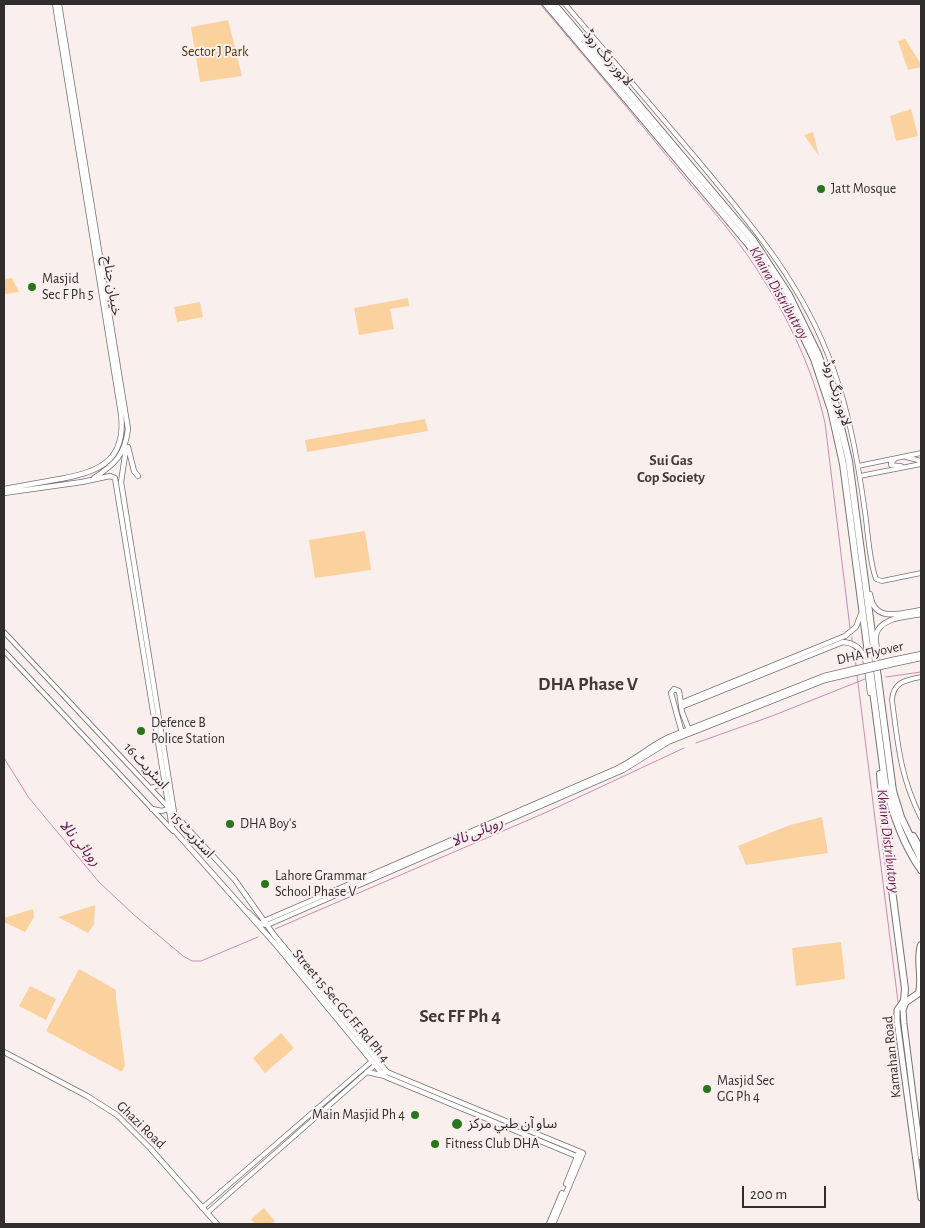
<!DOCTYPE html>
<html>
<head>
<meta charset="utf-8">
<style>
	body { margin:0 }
	#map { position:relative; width:925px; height:1228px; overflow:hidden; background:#f9f0ee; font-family:"Alegreya Sans",sans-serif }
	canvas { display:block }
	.frame { position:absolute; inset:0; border:5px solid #312d2d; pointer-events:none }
	.scale { position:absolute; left:742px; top:1186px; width:84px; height:22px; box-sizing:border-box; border:2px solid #312d2d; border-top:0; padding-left:6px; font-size:15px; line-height:18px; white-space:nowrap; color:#312d2d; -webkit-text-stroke:4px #f9f0ee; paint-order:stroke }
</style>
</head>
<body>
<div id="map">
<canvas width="925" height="1228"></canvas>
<div class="frame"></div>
<div class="scale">200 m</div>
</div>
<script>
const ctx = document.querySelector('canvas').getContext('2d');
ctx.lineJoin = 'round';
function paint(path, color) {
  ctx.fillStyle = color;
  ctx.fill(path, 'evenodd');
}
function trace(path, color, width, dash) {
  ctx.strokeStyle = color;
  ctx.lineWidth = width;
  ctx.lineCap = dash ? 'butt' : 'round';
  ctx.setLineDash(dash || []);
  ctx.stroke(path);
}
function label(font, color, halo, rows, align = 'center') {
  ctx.font = font + ' "Alegreya Sans","Noto Sans Arabic",sans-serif';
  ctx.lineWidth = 4;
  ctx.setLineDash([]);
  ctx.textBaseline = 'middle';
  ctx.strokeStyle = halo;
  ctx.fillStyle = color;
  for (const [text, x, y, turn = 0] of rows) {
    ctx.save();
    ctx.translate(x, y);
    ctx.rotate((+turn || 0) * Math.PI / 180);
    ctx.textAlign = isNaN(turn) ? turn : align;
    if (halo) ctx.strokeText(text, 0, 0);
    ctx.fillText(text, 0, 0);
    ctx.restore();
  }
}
paint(new Path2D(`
	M228 20 242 76 200 82 191 27Z
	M905 39 921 64V67L908 70 898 41Z
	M911 109 918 136 896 141 890 116Z
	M813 132 819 156 804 135Z
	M12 278 19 292 4 294V279Z
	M408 298 409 306 390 309 394 329 359 335 354 308Z
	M200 302 203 317 177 322 174 307Z
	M425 419 428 431 307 452 305 440Z
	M365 531 371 570 315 578 309 540Z
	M822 817 828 853 746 865 738 846 790 825Z
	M95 905 94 924 88 933 58 917Z
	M33 909 34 917 25 932 4 922V918Z
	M841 942 845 979 796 986 792 948Z
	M79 969 116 990V998L125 1065 122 1072 46 1031Z
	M30 986 56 999 46 1020 19 1006Z
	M281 1033 294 1048 265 1073 253 1058Z
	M264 1208 275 1221 272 1224H255L251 1219Z`), '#fbd19e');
trace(new Path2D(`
	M540 4C586 58 631 112 676 167 703 200 733 232 756 268 787 315 813 369 825 423L850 628
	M852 637V641
	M854 649 856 666
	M857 675 898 1002
	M886 677 921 672
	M696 743 772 716 865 679
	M4 758 29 798 99 882 133 914 183 956 192 961H201L258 937
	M275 929 547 812 684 748
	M901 1023 912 1109
	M914 1118 918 1151
	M919 1158 921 1176`), '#cb8bb3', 1);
const tertiary = new Path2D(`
	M565 4C608 55 652 106 695 157 751 224 803 284 833 368 850 415 858 463 865 512 868 532 869 560 876 579L882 581 921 573
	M906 457 921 461
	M895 459 891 463V465L901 466
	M858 466 921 453
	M860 476 921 464
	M4 632 168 807
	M4 651 173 831
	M921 677C906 680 893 682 892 700 898 745 900 776 921 818
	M202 1208 372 1061
	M207 1213 375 1065`);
const secondary = new Path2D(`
	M59 4 128 429C125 455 115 464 94 478
	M128 447 134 471 138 476
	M126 449 121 482 174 812
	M4 489C20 486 37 483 54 480 95 473 127 464 121 414L55 4
	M4 493 82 482 110 476 115 478 172 828 277 946 380 1071 386 1077 581 1158
	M870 594C874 624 901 613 921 610
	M877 651C877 646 875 640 876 635 880 617 907 617 921 614
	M892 660 921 654
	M893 664 921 658
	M681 703 845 636 856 627 861 614
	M681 707 843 642C870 644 867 673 870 693
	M682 733 671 693 674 689 679 691 682 712 689 730
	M151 788 159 785 164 781
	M168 807 235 880 274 935 387 1072 583 1153 553 1224
	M152 809 162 811 170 808
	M248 912 259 923 267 925 623 770 668 742 825 680
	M264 921 616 769C635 760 650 746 669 737L824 676
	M4 1052 87 1096 117 1115 150 1148 217 1224
	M367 1072 385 1076
	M566 1184 578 1154
	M549 1224 562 1193`);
const primary = new Path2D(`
	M921 1157 904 1024 903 1010 906 1002 904 1000 897 1010V1021L921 1198`);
const motorway = new Path2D(`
	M546 4 749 245 790 309 814 359 831 410 843 464 885 782C892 813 903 844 921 870
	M554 4 753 240 789 295 818 354 835 402 849 461 893 791 901 817 921 859
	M880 774 886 844 905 989 904 1000
	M913 836 921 850
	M906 1002 919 993C923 977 916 960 921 945`);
trace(tertiary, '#787170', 5.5);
trace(secondary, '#787170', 6);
trace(primary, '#787170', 7);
trace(motorway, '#787170', 8);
trace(tertiary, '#fff', 4);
trace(secondary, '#fff', 4.5);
trace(primary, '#fff', 5);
trace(motorway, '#fff', 6);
const secondaryBridge = new Path2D(`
	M824 676 892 660
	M825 680 893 664`);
trace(secondaryBridge, '#787170', 6, []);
trace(secondaryBridge, '#fff', 4.5);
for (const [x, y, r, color] of [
	[821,189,5,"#2a761d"],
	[32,287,5,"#2a761d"],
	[141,731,5,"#2a761d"],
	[230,824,5,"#2a761d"],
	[265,884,5,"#2a761d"],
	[707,1089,5,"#2a761d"],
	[415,1115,5,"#2a761d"],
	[457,1124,6,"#2a761d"],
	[435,1144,5,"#2a761d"]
]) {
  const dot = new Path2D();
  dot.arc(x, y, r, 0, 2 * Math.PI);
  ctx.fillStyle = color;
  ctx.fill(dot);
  trace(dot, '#f9f0ee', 2);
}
label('14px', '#503100', '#f9f0ee', [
	["Sector J Park",215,52]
]);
label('14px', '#312d2d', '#f9f0ee', [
	["لاہور رنگ روڈ",608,58,50],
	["خیبان جناح",112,286,81],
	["لاہور رنگ روڈ",837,393,73],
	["DHA Flyover",870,653,-12],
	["اسٹریٹ 16",146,766,47],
	["اسٹریٹ 15",192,835,47],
	["Street 15 Sec GG FF Rd Ph 4",341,1006,50],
	["Kamahan Road",892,1057,-96],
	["Ghazi Road",141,1125,44]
]);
label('14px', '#312d2d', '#f9f0ee', [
	["Jatt Mosque",831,189],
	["Masjid",42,279],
	["Sec F Ph 5",42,295],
	["Defence B",151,723],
	["Police Station",151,739],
	["DHA Boy's",240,824],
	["Lahore Grammar",275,876],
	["School Phase V",275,892],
	["Masjid Sec",717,1081],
	["GG Ph 4",717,1097],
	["Main Masjid Ph 4",405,1115,"right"],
	["ساو آن طبي مرکز",468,1124],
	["Fitness Club DHA",445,1144]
], 'left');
label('italic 15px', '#691d53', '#f9f0ee', [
	["Khaira Distributroy",779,293,60],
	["روہائی نالا",477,832,-23],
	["Khaira Distributory",888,841,83],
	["روہائی نالا",80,843,50]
]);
label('bold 15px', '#403a39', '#f9f0ee', [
	["Sui Gas",671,460],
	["Cop Society",671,477]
]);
label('bold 19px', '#403a39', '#f9f0ee', [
	["DHA Phase V",588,684],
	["Sec FF Ph 4",460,1016]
]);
</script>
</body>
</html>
